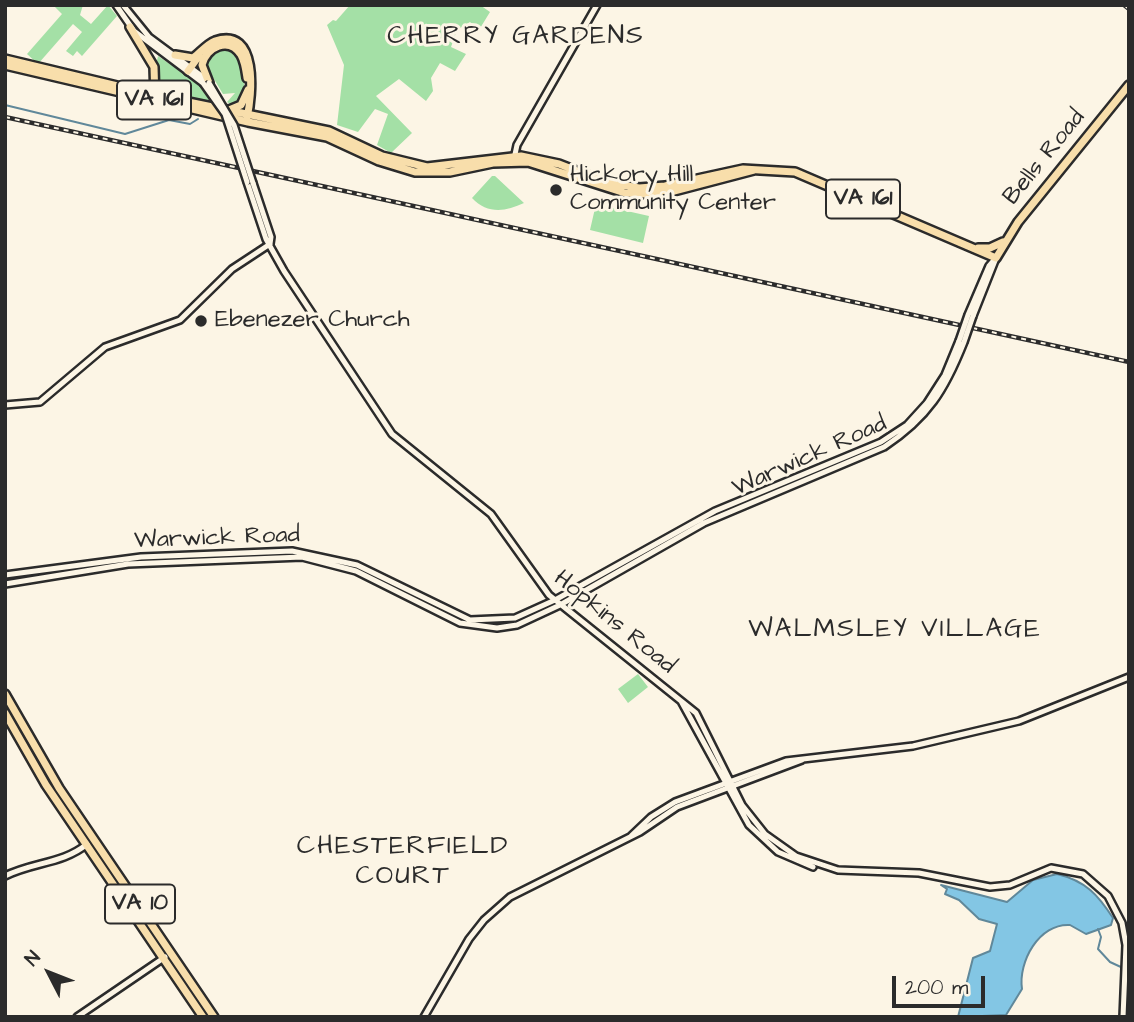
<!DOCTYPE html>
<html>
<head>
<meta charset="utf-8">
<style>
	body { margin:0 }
	#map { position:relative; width:1134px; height:1022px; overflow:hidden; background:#fcf5e5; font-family:"Architects Daughter",sans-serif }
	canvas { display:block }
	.frame { position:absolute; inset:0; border:7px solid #2b2b2b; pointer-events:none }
	.north { position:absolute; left:14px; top:938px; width:70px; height:70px; -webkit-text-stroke:5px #fcf5e5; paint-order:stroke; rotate:312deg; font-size:19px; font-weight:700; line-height:28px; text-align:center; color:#2b2b2b }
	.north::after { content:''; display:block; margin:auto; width:24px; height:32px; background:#2b2b2b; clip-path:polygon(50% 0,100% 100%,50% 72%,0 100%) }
	.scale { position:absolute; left:892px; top:976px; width:93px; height:32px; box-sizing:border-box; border:4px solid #2b2b2b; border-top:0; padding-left:9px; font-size:21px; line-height:24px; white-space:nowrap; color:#2b2b2b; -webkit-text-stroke:5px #fcf5e5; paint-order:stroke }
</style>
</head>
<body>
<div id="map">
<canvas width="1134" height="1022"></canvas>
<div class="frame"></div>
<div class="north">N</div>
<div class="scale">200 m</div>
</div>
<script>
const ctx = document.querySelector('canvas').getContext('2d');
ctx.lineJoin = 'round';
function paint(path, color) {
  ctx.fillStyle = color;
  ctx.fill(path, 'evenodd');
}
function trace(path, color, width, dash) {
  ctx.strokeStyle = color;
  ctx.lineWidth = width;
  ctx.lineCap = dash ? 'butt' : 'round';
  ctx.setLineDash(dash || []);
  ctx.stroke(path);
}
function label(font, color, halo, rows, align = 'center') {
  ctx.font = font + ' "Architects Daughter",sans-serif';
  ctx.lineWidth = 6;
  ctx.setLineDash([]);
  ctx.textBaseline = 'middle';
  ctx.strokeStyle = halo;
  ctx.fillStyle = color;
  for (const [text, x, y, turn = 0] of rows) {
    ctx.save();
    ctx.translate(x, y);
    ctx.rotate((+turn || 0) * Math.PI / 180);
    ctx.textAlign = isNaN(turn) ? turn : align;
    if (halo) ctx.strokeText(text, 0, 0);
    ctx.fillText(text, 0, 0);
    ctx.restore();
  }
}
paint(new Path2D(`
	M53 5H83L80 15 91 24 108 5 117 16 82 56 77 51 73 56 66 51 82 32 73 24 38 64 27 54 62 14Z
	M350 5H480L490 12 479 30 470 22 457 30 451 47 466 54 455 71 440 63 431 78 433 91 426 101 399 79 376 96 412 133 391 153 377 145 388 114 375 109 358 132 337 125 344 65 327 25 333 20 336 21Z
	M220 48 235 52C246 66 247 85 240 102L233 106 227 102 235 93 223 94 206 66 208 57Z
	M158 56 195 81 211 101 205 103 160 92 156 65Z
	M492 176H495L524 203C505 212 487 214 472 198Z
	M596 204 649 216 643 243 590 230Z
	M638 674 648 687 628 703 618 689Z`), '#a4e0a6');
const water = new Path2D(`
	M1057 874C1086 881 1098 895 1113 918L1111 925 1086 934 1070 925C1039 923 1018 962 1022 989L1006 1015 958 1017 973 958 990 951 997 924 979 919 959 900 945 894 947 889 941 885 1007 902 1033 880Z`);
paint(water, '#83c6e4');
trace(water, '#60889a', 2);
trace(new Path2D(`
	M5 105 125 134 169 120 190 124 198 119
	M1098 929 1101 937 1098 949 1110 962 1123 968`), '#60889a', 2);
const secondary = new Path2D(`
	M116 5 134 31 203 83
	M123 5 149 37 207 80
	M514 159 517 145 597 5
	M247 182 266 239 284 271 392 434 491 514 549 595 696 713 742 805 765 834 796 856 838 870 919 873 990 887 1010 885 1051 868 1083 874 1108 896 1122 923 1126 945 1123 1017
	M253 183 271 237 270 244
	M968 315 989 266 996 258
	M973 316 996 258
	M5 405 40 402 105 347 180 320 232 269 270 244
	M5 575 141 557 292 551 357 565 470 620 515 618 555 600 715 511 881 442 907 425 927 403 945 375 959 341
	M5 584 128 564 302 557 356 571 460 623 497 628 517 625 560 605 704 523 884 447C928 418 945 390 964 342
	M681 701 749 825 778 852 813 867
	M631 836 651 817 675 802 786 761 913 746 1019 721 1129 677
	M5 876C32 862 63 864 87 844
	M77 1017 165 957
	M424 1017 469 939 484 920 510 897 640 832 677 807 802 760`);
const primary = new Path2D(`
	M130 27 154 67 155 99
	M175 55 193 58C200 53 207 44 215 41 259 26 252 96 247 118
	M5 59 159 96 329 131 382 156 427 167 521 156 559 164 605 182 639 188 665 186 743 169 795 172 996 258 1018 222 1129 85
	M5 65 248 122 327 137 379 161 415 172H450L493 163 528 162 625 193 646 194 674 191 754 170
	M188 71 199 56
	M209 83 202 65C206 47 229 36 241 55 245 62 246 71 247 78
	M229 110 241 105 248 90
	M978 248H990L1003 242
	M5 694 59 788 214 1017
	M5 713 46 785 203 1017`);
trace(secondary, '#2b2b2b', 10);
trace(primary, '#2b2b2b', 12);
trace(secondary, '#fcf5e5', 5);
trace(primary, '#f8deab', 7);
const rail = new Path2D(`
	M1124 5 1129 9
	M5 117 1129 362`);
trace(rail, '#2b2b2b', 4.5);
trace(rail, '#fcf5e5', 2, [5]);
const secondaryBridge = new Path2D(`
	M203 83 225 114 247 182
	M209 83 234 125 253 183
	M959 341 968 315
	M964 342 973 316`);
trace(secondaryBridge, '#2b2b2b', 10, []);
trace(secondaryBridge, '#fcf5e5', 5);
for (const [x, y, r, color] of [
	[556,190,7,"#2b2b2b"],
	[201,321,7,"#2b2b2b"]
]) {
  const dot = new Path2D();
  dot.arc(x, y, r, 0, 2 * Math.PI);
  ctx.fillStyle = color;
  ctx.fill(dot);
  trace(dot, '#fcf5e5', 2.5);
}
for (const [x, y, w] of [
	[154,100,74],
	[863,199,74],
	[140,904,70]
]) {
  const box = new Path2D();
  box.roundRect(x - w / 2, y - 19.5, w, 39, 5);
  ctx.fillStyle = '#fcf5e5';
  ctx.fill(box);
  trace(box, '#2b2b2b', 2);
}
label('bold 23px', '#2b2b2b', null, [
	["VA 161",154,100],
	["VA 161",863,199],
	["VA 10",140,904]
]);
label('24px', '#2b2b2b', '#fcf5e5', [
	["Bells Road",1045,158,-51],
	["Warwick Road",810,457,-24],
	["Warwick Road",217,539,-2],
	["Hopkins Road",614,623,39]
]);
label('24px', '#2b2b2b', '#fcf5e5', [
	["Hickory Hill",570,176],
	["Community Center",570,204],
	["Ebenezer Church",215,321]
], 'left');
ctx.letterSpacing = '2px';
label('26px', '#2b2b2b', '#fcf5e5', [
	["CHERRY GARDENS",516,38],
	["WALMSLEY VILLAGE",895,631],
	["CHESTERFIELD",403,848],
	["COURT",403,878]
]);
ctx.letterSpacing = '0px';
</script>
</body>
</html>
